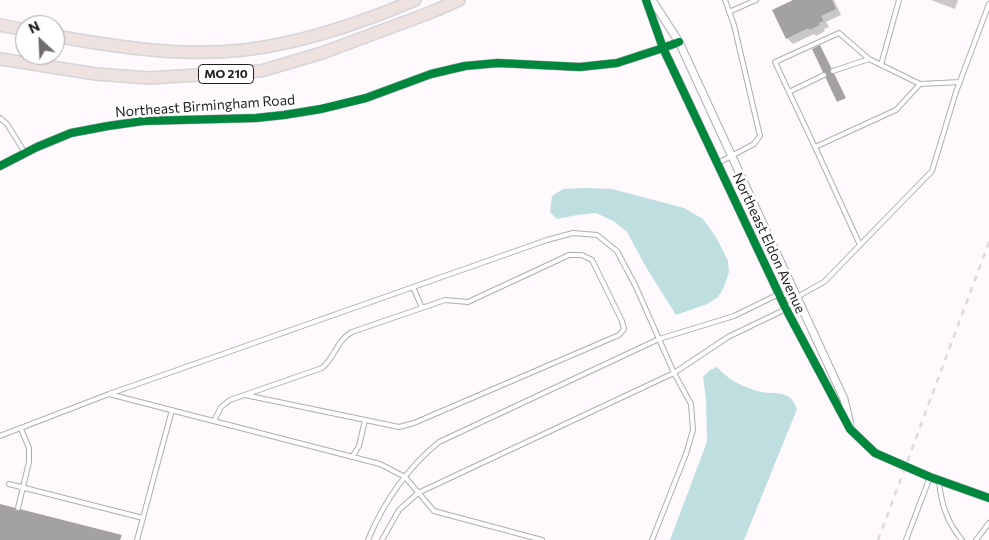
<!DOCTYPE html>
<html>
<head>
<meta charset="utf-8">
<style>
	body { margin:0 }
	#map { position:relative; width:989px; height:540px; overflow:hidden; background:#fdf9fd; font-family:Commissioner,sans-serif }
	canvas { display:block }
	.north { position:absolute; left:15px; top:15px; width:50px; height:50px; box-sizing:border-box; background:#fff; border:1px solid #a7a5a7; border-radius:50%; rotate:335deg; font-size:14px; font-weight:700; line-height:20px; text-align:center; color:#221e22 }
	.north::after { content:''; display:block; margin:auto; width:18px; height:22px; background:#6f6b6f; clip-path:polygon(50% 0,100% 100%,50% 72%,0 100%) }
</style>
</head>
<body>
<div id="map">
<canvas width="989" height="540"></canvas>
<div class="north">N</div>
</div>
<script>
const ctx = document.querySelector('canvas').getContext('2d');
ctx.lineJoin = 'round';
function paint(path, color) {
  ctx.fillStyle = color;
  ctx.fill(path, 'evenodd');
}
function trace(path, color, width, dash) {
  ctx.strokeStyle = color;
  ctx.lineWidth = width;
  ctx.lineCap = dash ? 'butt' : 'round';
  ctx.setLineDash(dash || []);
  ctx.stroke(path);
}
function label(font, color, halo, rows, align = 'center') {
  ctx.font = font + ' Commissioner,sans-serif';
  ctx.lineWidth = 5;
  ctx.setLineDash([]);
  ctx.textBaseline = 'middle';
  ctx.strokeStyle = halo;
  ctx.fillStyle = color;
  for (const [text, x, y, turn = 0] of rows) {
    ctx.save();
    ctx.translate(x, y);
    ctx.rotate((+turn || 0) * Math.PI / 180);
    ctx.textAlign = isNaN(turn) ? turn : align;
    if (halo) ctx.strokeText(text, 0, 0);
    ctx.fillText(text, 0, 0);
    ctx.restore();
  }
}
paint(new Path2D(`
	M585 188 612 189 684 208 703 219 716 237 728 261 729 272 724 287 718 297 707 304 676 315 646 267 627 232 615 222 596 213 577 215 557 219 550 212 552 196 563 189Z
	M717 367C728 380 742 386 757 391 774 396 789 387 797 409L744 540H670L707 442 706 399 703 377 710 370Z`), '#bfdee0');
paint(new Path2D(`
	M796 0H834L841 15 826 22 829 27 824 29 825 31 816 36 814 34 793 44 787 38Z
	M931 0H958L955 9Z`), '#0003');
paint(new Path2D(`
	M793 0H832L836 9 821 16 824 21 819 23 820 25 809 30 808 28 786 39 772 10Z
	M820 45 846 98 837 102 812 49Z
	M0 504 122 535 120 540H0Z`), '#a4a1a4');
const service = new Path2D(`
	M729 12 756 0
	M881 65 899 0
	M833 71 869 59 920 84
	M789 92 775 62 839 33 869 59
	M0 118 7 124 25 153
	M815 147 789 92 824 75
	M718 163 754 144 760 136 734 25 725 0
	M860 245 815 147 896 110 920 84 960 82
	M413 287 422 308
	M109 394 380 464 405 477 434 511 542 540
	M214 421 221 407 230 400 322 368C335 357 337 340 352 332L445 300 468 302 569 255H582L592 260 622 321 624 329 619 335 414 423 399 427 245 395
	M0 436 109 394 547 240 573 233 597 235 617 251 636 287 674 373 691 404 693 430 686 454 652 540
	M352 457 359 446 365 420
	M939 481C941 504 947 522 962 540
	M9 484 143 518
	M18 508 29 462V448L21 429
	M137 540 172 410
	M368 540C383 503 408 467 439 442L659 339 734 316 779 294 797 297
	M382 540 399 510 418 493 674 373 728 337 786 309 797 297 824 282 932 171 956 92 989 4
	M906 540 930 477
	M976 540 989 523`);
const minor = new Path2D(`
	M646 0 663 48 786 309 850 429 875 453 930 477 989 498
	M652 0 679 42 844 399 850 424
	M0 166 37 147 71 133 108 126 143 121 256 118 284 115 321 109 366 98 431 74 465 66 498 63 580 67 617 63 663 48 679 42`);
const trunk = new Path2D(`
	M0 25 25 30
	M55 36C117 47 181 57 244 50 303 43 361 23 415 0
	M0 59 96 74 149 78 261 71 322 53 432 12 459 0`);
trace(service, '#b0adb0', 6);
trace(minor, '#b0adb0', 9);
trace(trunk, '#d6d4d6', 14);
trace(service, '#fffeff', 4);
trace(minor, '#fffeff', 7);
trace(trunk, '#eee2e0', 11);
trace(new Path2D(`
	M878 540 989 242`), '#dcdadc', 2.5, [6, 6]);
trace(new Path2D(`
	M646 0 663 48 786 309 850 429 875 453 930 477 989 498
	M0 166 37 147 71 133 108 126 143 121 256 118 284 115 321 109 366 98 431 74 465 66 498 63 580 67 617 63 663 48 679 42`), '#00873e', 8);
for (const [x, y, w] of [
	[226,74,55]
]) {
  const box = new Path2D();
  box.roundRect(x - w / 2, y - 9.5, w, 19, 4);
  ctx.fillStyle = '#fff';
  ctx.fill(box);
  trace(box, '#221e22', 1);
}
label('bold 12px', '#221e22', null, [
	["MO 210",226,74]
]);
label('14px', '#221e22', '#fff', [
	["Northeast Birmingham Road",205,106,-4],
	["Northeast Eldon Avenue",769,243,65]
]);
</script>
</body>
</html>
